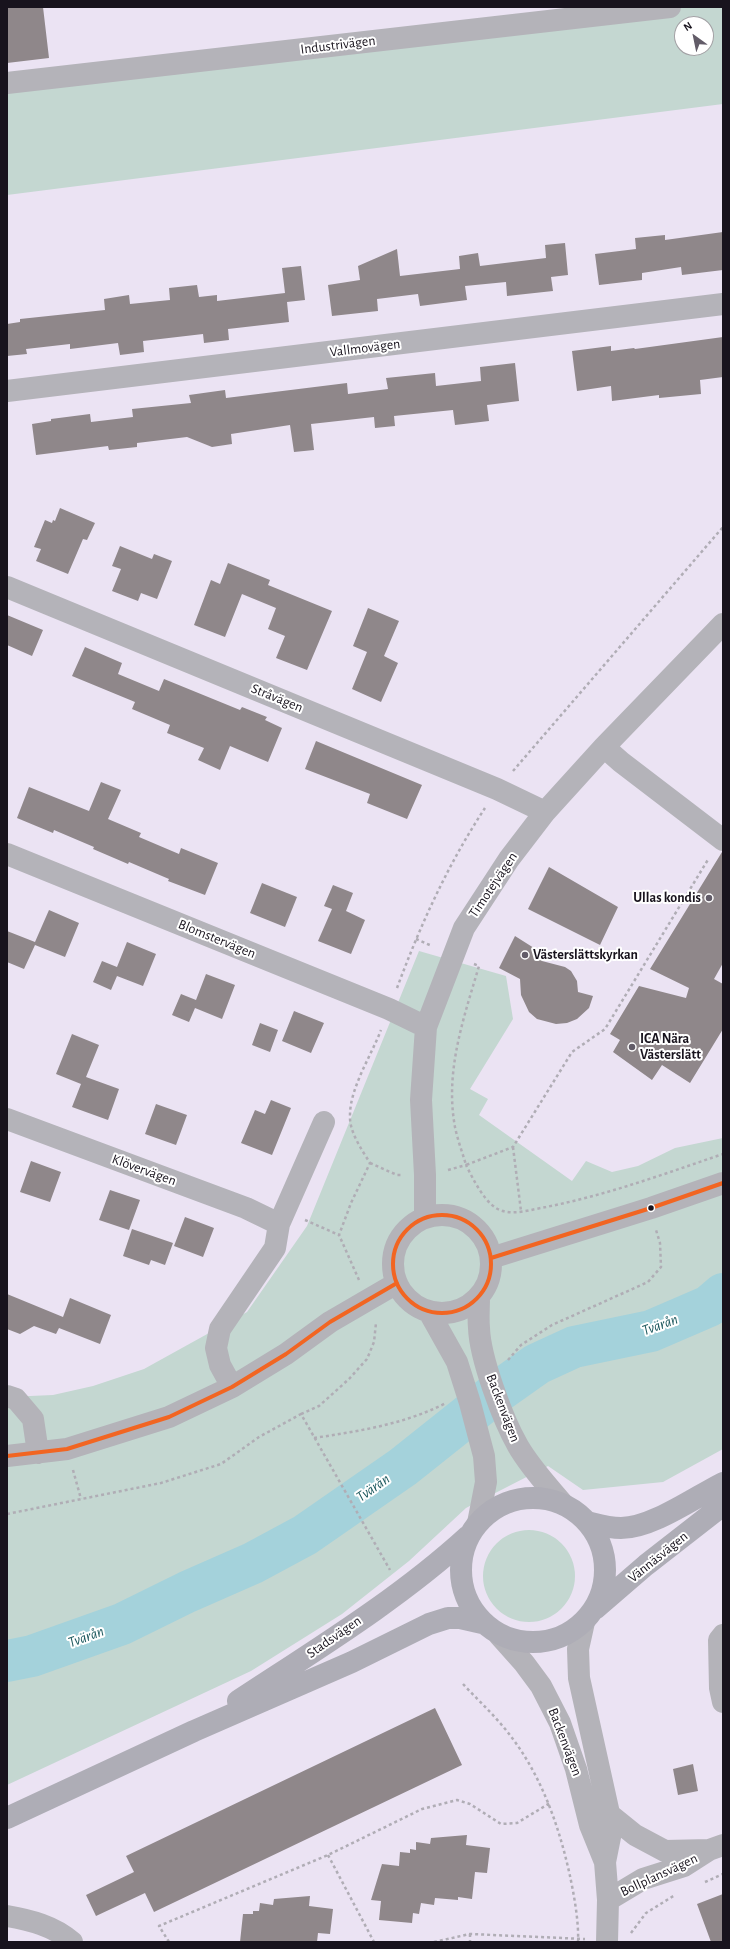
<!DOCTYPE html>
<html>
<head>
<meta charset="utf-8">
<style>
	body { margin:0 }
	#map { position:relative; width:730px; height:1949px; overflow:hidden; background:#ebe3f3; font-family:"Alegreya Sans",sans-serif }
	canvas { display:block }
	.frame { position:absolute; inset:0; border:8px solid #18131d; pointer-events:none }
	.north { position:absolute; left:674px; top:16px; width:40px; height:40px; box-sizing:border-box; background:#fff; border:1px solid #a3a1a5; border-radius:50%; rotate:327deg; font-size:11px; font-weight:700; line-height:16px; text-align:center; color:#18131d }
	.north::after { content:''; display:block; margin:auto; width:14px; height:18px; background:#625c68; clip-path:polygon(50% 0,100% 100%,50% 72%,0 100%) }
</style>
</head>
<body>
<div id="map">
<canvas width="730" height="1949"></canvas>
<div class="frame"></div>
<div class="north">N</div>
</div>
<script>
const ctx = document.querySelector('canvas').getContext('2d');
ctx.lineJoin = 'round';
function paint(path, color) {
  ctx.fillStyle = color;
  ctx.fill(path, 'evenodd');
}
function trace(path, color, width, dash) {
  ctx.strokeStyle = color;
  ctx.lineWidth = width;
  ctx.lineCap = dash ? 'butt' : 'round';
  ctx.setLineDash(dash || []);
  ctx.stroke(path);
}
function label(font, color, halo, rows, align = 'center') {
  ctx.font = font + ' "Alegreya Sans",sans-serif';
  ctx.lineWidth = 4;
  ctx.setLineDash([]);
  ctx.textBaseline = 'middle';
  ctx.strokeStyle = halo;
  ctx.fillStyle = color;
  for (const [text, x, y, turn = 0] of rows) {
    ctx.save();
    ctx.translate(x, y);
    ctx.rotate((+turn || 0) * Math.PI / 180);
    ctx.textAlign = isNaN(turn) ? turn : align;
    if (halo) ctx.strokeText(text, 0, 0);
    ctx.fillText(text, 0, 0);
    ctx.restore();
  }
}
paint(new Path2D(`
	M670 7H723V104L7 195V83ZM682 24H706V48H682Z
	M419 951 506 976 513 1019 470 1089 488 1099 479 1115 572 1181 586 1161 612 1172 638 1166 675 1148 723 1138V1449L663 1482 583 1490 548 1466 466 1508 409 1561 342 1614 251 1671 7 1785V1397L53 1395 93 1386 144 1369 247 1312 307 1226Z
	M483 1576a46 46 0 1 1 92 0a46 46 0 1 1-92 0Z`), '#c4d7d1');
trace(new Path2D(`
	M7 1661 32 1656 122 1624 187 1592 253 1563 305 1535 403 1467 496 1393 537 1364 574 1347 651 1331 709 1306 723 1294`), '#a4d2db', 42);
paint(new Path2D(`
	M7 7H43L49 58 7 63Z
	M723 232V270L682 275 681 267 642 273V280L599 285 595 254 636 249 635 238 665 235V240Z
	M565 243 568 275 551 277 553 291 507 296 506 282 465 286 467 300 420 306 418 294 377 299 378 311 332 316 328 285 360 280 358 266 397 249 400 276 460 269 459 256 478 253 480 266 546 258 545 245Z
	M301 266 305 300 287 302 289 322 228 329 229 340 204 343 203 334 143 341 144 352 120 355 118 343 70 349V344L26 349 27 354 7 356V324L20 322V319L105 310 104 299 129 295 130 304 170 300 169 288 197 285 199 297 217 295V301L285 293 282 268Z
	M723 337V377L700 380 701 394 659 398V395L612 401 611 386 577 391 572 351 611 346V351L634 348 635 349Z
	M515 363 519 401 487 405 489 421 455 425 453 410 394 416 395 426 375 428 374 417 311 424 314 450 294 452 290 425 231 434 232 444 212 447 187 437 137 443V447L109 450 108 446 36 455 32 424 51 421V419L90 414 91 422 133 417 132 409 191 403 189 395 225 390 226 398 347 383 348 394 388 389 386 378 435 373 436 386 481 381 480 367Z
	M60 508 95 523 87 540 83 539 68 574 36 561 41 549 34 547 45 520 52 523 53 520 55 521Z
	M120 546 152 559 154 554 172 561 157 599 141 593 138 601 112 591 121 569 112 566Z
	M228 563 270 580 268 585 332 611 307 670 276 658 285 636 268 629 276 608 242 594 225 637 194 625 211 580 220 584Z
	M368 608 399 621 384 656 398 663 381 702 352 689 367 652 353 646Z
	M7 615 43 630 32 656 7 645Z
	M85 647 122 663 118 674 159 691 164 679 240 710 242 707 267 717 265 720 282 728 268 762 230 746 220 770 198 760 204 748 167 733 170 725 132 709 135 702 72 676Z
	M316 741 422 785 407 819 367 803 370 794 305 769Z
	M101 782 121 790 108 819 141 833 139 837 179 854 181 848 218 863 205 895 168 881 169 879 129 862 128 864 93 849 94 847 54 830 53 833 17 818 29 787 89 811Z
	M722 852 723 963 714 979 723 984V1029L690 1083 662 1065 652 1080 613 1052 620 1040 610 1034 639 986 686 998 689 988 650 969Z
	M549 867 618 907 600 945 528 909Z
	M262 883 297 897 285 927 250 913Z
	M333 885 353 893 346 911 365 920 351 954 318 941 332 909 324 906Z
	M49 910 79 923 65 957 35 945 24 969 7 962V931L35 942Z
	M515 936 545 955 542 961 565 967 571 971 577 981 578 992 593 996 589 1008 577 1019 567 1023 556 1024 537 1019 529 1012 521 995 520 979 499 968Z
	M127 942 156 954 143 986 117 976 111 990 93 982 102 961 117 967Z
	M206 974 235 985 222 1019 195 1008 189 1022 172 1015 181 994 196 1000Z
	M294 1011 324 1023 311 1053 282 1041Z
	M260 1023 278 1030 270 1052 252 1045Z
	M72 1034 99 1045 86 1077 119 1089 108 1120 72 1107 81 1084 56 1074Z
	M271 1100 291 1108 272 1155 241 1143 255 1110 265 1114Z
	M156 1104 187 1115 176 1145 145 1134Z
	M31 1161 61 1172 50 1202 20 1192Z
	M110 1190 140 1200 129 1230 99 1220Z
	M185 1217 214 1228 203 1257 174 1246Z
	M132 1229 173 1243 165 1265 151 1260 149 1265 123 1256Z
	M7 1294 63 1317 70 1298 111 1315 100 1344 59 1328 56 1334 34 1326 20 1334 7 1329Z
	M435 1708 462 1765 154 1912 145 1893 96 1916 86 1895 134 1872 126 1856Z
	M693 1764 698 1791 678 1795 673 1769Z
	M467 1835 466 1845 490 1848 487 1873 475 1872 472 1899 458 1897V1900L435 1898 434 1905 421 1903 419 1914 413 1913 412 1923 379 1920 381 1901 371 1900 382 1864 399 1866 400 1852 410 1853V1849L416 1850V1842L430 1844 431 1838Z
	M723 1894V1942H711L697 1904Z
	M310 1896 309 1906 333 1909 330 1934 318 1933 317 1942H240L243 1914H253V1911H259L260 1903 273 1905 274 1899Z`), '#8f878a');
trace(new Path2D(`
	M513 771 723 527
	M416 939 432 946
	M474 964 479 966C464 1017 446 1068 454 1121 456 1136 462 1151 466 1165L513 1147 572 1052 605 1029 709 858
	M397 988C420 926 448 864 485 808
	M513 1147 521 1211
	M370 1163 397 1175H402
	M448 1170 466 1165C473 1179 487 1208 503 1211 516 1215 533 1209 546 1207 607 1195 664 1174 723 1154
	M305 1220 339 1235
	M359 1280 339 1235 351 1203 370 1163C362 1150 349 1132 350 1115 350 1088 371 1056 381 1030
	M508 1360 521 1345 552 1325 648 1282 661 1267 660 1243 656 1230
	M301 1414 319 1406 349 1379 367 1359 374 1342 376 1323
	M314 1438C360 1431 405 1424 446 1403
	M73 1470 81 1499
	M7 1514 161 1483 221 1464 259 1437 301 1414 390 1570
	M463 1684C475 1697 488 1709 500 1723 538 1766 558 1821 570 1876 574 1895 579 1922 578 1942
	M328 1855 374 1942
	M705 1882 723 1874
	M631 1933 646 1913 675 1895
	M470 1934V1942
	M169 1942 159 1926 328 1855 422 1809 457 1800 470 1804 501 1824 517 1823 550 1803
	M434 1942 470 1934 585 1939`), '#b0adb5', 2.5, [3, 3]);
trace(new Path2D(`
	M7 83 670 7
	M7 391 723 304
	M7 587 497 789 545 812
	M604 747 621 762 723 840
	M7 854 389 1009 426 1027
	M7 1119 246 1208 279 1224
	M393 1264a49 49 0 1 1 98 0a49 49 0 1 1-98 0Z
	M425 1218V1175L421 1100 426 1027 464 928 509 859 545 812 604 747 723 624
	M491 1258 651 1208 723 1183
	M479 1297C479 1308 478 1318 479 1328 480 1358 503 1420 518 1446 530 1467 547 1485 563 1504
	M429 1312 457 1362 470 1403 484 1456 486 1482 478 1523
	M232 1387 220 1365 216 1348 220 1329 275 1248 279 1224 324 1122
	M7 1396 16 1399 33 1419 38 1453
	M7 1456 67 1449 169 1417 232 1387 286 1354 330 1322 397 1283
	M584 1622 578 1649 579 1678 612 1827 605 1862 608 1900 607 1942
	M499 1635 524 1663 541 1686 560 1723 576 1769 590 1825 605 1862
	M723 1635 719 1640 720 1688 723 1702
	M609 1814 635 1835 665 1851 709 1850
	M608 1900 643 1879 684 1866 709 1850 723 1845
	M7 1916C30 1920 54 1926 72 1942`), '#b4b3b9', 22);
trace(new Path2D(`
	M461 1570a72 72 0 1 1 144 0a72 72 0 1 1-144 0Z
	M587 1522C599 1525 609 1528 621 1528 652 1528 695 1497 723 1483
	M595 1609 646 1565 723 1505
	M238 1701C317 1649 399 1599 468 1536
	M7 1818 194 1731 352 1662 429 1624 448 1618H460L482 1623`), '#aeadb6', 22);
trace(new Path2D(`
	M393 1264a49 49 0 1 1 98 0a49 49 0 1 1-98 0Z
	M491 1258 651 1208 723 1183
	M7 1456 67 1449 169 1417 232 1387 286 1354 330 1322 397 1283`), '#f26522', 4);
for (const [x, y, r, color] of [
	[709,898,4,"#625c68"],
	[525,955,4,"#625c68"],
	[632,1047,4,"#625c68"],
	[651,1208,3.5,"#18131d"]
]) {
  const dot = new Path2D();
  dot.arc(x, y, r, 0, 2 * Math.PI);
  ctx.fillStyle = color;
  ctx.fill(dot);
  trace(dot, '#fff', 1.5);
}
label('14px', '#18131d', '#fff', [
	["Industrivägen",338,45,-7],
	["Vallmovägen",365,348,-7],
	["Stråvägen",277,698,22],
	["Timotejvägen",493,885,-56],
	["Blomstervägen",217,939,22],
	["Klövervägen",144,1170,20],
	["Backenvägen",503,1408,69],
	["Vännäsvägen",658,1557,-39],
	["Stadsvägen",334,1637,-35],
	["Backenvägen",565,1742,69],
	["Bollplansvägen",659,1875,-25]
]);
label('bold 14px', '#18131d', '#fff', [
	["Ullas kondis",701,898,"right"],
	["Västerslättskyrkan",533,955],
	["ICA Nära",640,1039],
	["Västerslätt",640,1055]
], 'left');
label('italic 15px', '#1c585d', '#fff', [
	["Tvärån",660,1325,-20],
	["Tvärån",373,1488,-35],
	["Tvärån",86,1637,-20]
]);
</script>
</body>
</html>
